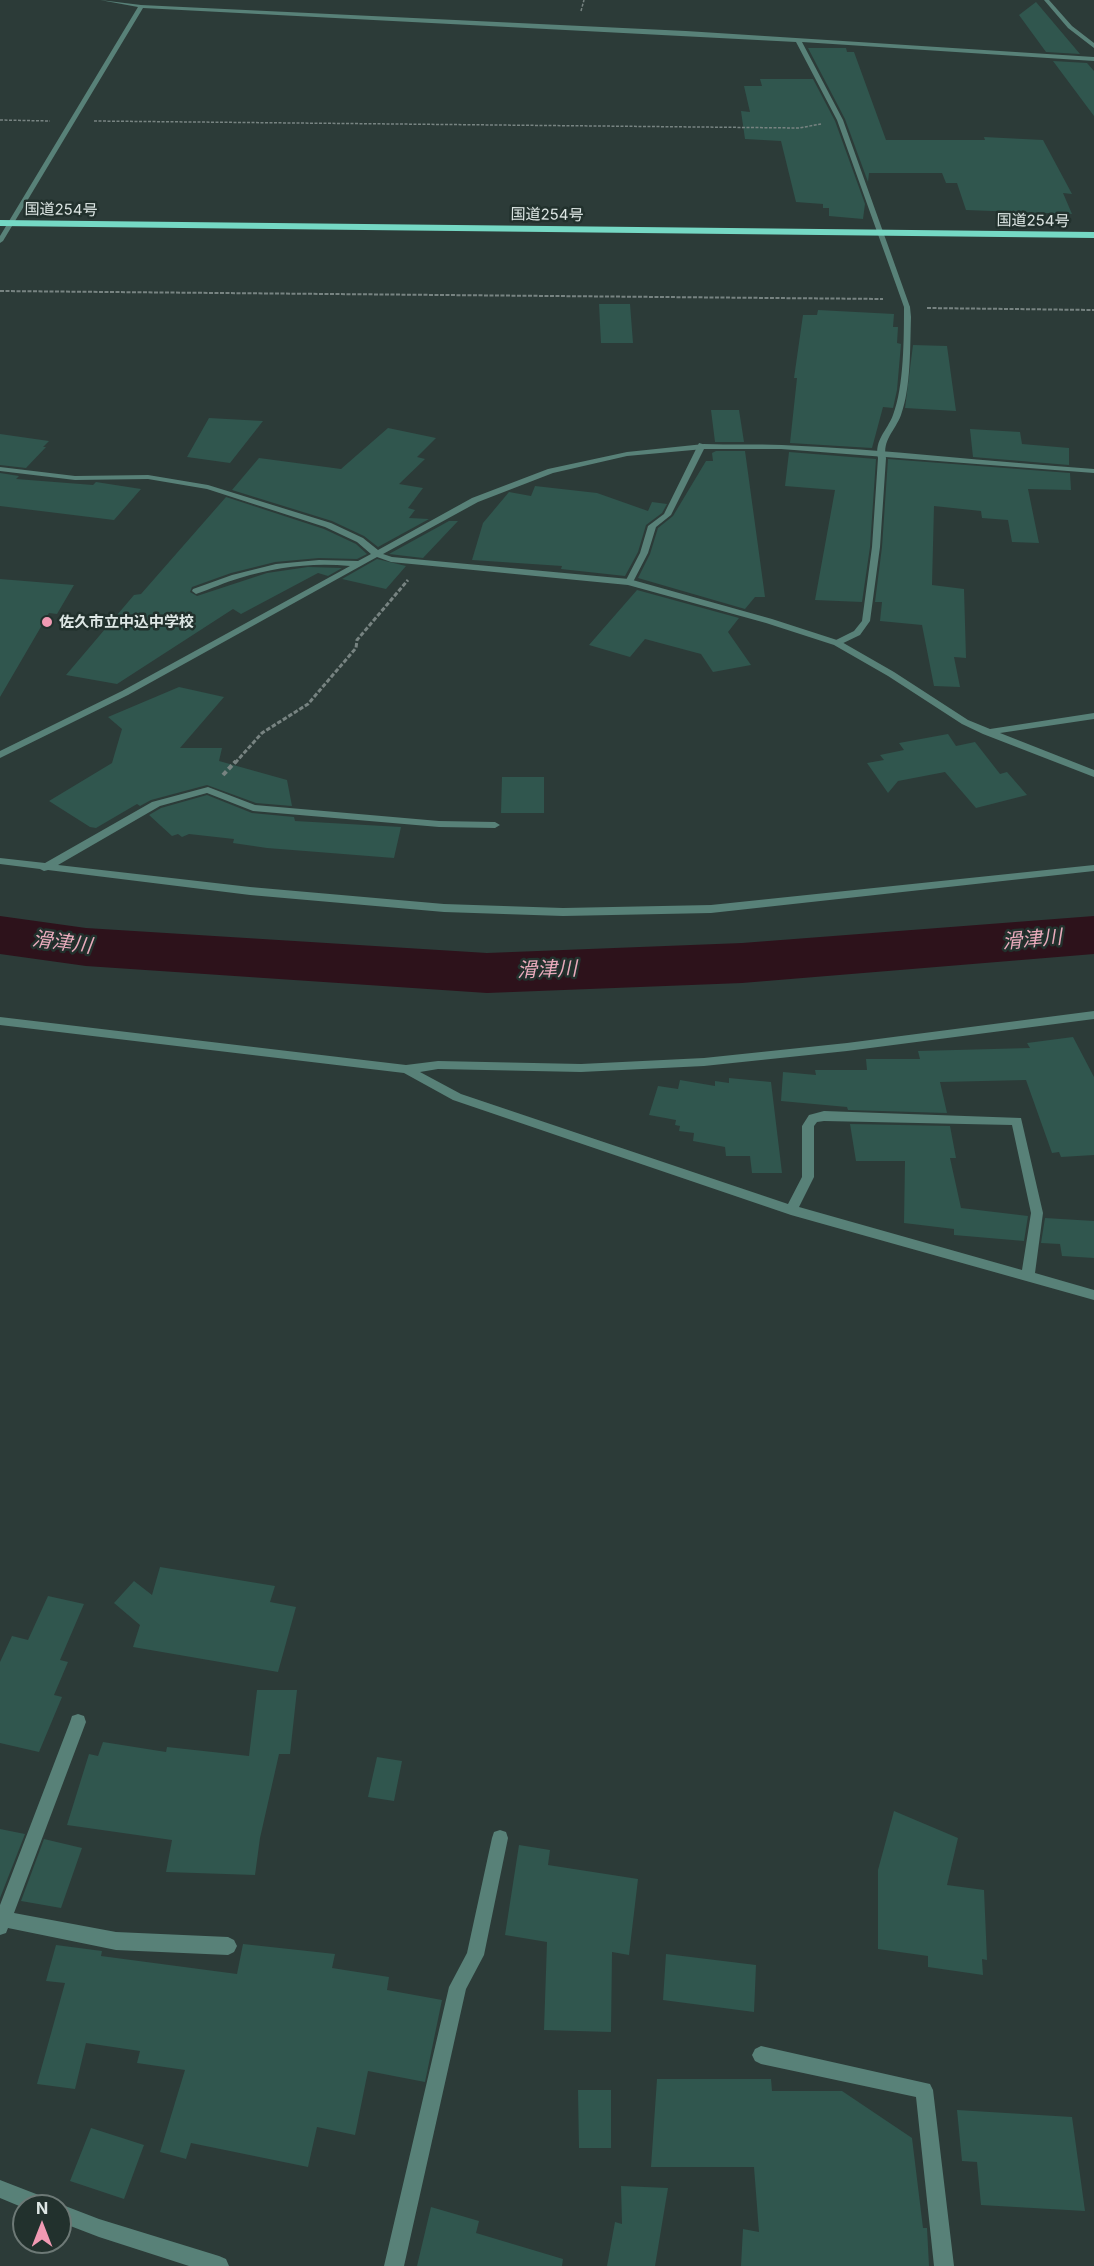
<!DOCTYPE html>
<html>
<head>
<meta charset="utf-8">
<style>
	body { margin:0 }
	#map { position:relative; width:1094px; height:2266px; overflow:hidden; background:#2c3b38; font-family:Inter,sans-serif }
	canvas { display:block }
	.north { position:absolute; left:12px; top:2194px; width:60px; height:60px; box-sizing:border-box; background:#22312d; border:2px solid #6d7976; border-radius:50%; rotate:0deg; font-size:16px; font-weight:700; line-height:24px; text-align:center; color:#dde6e4 }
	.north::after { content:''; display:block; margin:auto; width:21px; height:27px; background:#f19ab3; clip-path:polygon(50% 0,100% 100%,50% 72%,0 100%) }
</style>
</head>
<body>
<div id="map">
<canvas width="1094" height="2266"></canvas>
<div class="north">N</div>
</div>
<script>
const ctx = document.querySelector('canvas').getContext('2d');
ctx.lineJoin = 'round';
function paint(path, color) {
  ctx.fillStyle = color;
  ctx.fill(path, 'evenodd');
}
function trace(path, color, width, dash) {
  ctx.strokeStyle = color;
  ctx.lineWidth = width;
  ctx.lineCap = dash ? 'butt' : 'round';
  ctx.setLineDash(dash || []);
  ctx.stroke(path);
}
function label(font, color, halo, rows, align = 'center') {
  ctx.font = font + ' Inter,"Noto Sans JP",sans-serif';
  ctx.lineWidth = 5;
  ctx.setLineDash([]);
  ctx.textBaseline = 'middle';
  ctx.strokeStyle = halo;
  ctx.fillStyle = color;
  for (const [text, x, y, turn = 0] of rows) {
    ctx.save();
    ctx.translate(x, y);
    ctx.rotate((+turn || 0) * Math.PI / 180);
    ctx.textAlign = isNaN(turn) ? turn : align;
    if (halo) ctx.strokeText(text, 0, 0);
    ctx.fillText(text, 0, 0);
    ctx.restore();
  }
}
paint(new Path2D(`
	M0 916 86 928 487 953 742 943 1094 916V954L742 983 487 993 86 966 0 954Z`), '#2d121b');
paint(new Path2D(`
	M1036 2 1080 54 1046 52 1019 15Z
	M808 48H846L847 52H854L886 140H985L984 137 1043 140 1072 194 1063 193 1072 214 966 210 957 183H946L942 173H869L868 182 845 119Z
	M1053 61 1087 63 1094 71V116Z
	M760 79H813L835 121 865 204 863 219 829 216V208H823V204L796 202 781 141 745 139 741 111 750 112 744 86H762Z
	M599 304H630L633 343H601Z
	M818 310 894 314 893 327H898L897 343 901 344 897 390 893 408 883 407 872 448 790 443 797 378H794L803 315H817Z
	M913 345 947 346 956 411 905 408Z
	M711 410H739L744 442H715Z
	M209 418 263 421 230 463 187 457Z
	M388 428 436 438 417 457 425 459 399 484 423 488 408 508 415 510 409 518 429 519 378 547 364 536 332 521 232 490 259 458 341 469Z
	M970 429 1020 432 1022 444 1069 448V465L973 457Z
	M0 434 49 441 43 447H46L26 468 0 465Z
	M716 451H745L765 597H755L745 609 638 578 650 554 658 528 673 516 706 461H713L712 453Z
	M789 452 876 459 870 547 862 602 815 600 835 490 785 486Z
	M888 459 1070 473 1071 490 1028 489 1039 543 1012 542 1008 520 982 518 981 511 934 506 932 585 964 589 966 658 954 657 960 687 934 686 922 625 880 621 882 602H875L882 547Z
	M0 473 19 476 16 479 93 485 96 482 141 489 114 520 0 506Z
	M535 486 597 493 648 511 652 502 667 504 662 513 646 525 638 552 625 576 561 569 562 566 472 560 483 523 509 492 531 496Z
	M226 497 324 529 356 544 367 554 357 559 319 558 275 562 231 573 192 587 190 592 197 596 267 573 308 567 342 568 328 576 318 573 241 614 233 609 117 684 66 675 134 595 141 594Z
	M449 521H458L423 558 389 554Z
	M377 559 406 566 386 589 342 579Z
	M0 579 74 585 57 614 49 613 0 697Z
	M637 590 739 618 728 632 751 665 713 672 701 654 645 639 630 657 589 645Z
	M179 687 224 697 180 748H222L219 761 287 780 292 806 256 803 207 785 151 800 140 806 137 804 96 828 90 827 49 801 112 763 122 729 108 717Z
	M948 734 956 746 975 742 1000 774 1007 772 1027 795 976 808 945 772 898 781 888 793 867 763 884 760 880 755 904 750 899 743Z
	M502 777H544V813H501Z
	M207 795 252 813 294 817 295 821 401 827 394 858 267 848 233 843 234 839 189 834 182 837 178 834 172 836 149 815 161 808Z
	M1073 1037 1094 1077V1155L1061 1157 1059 1152 1052 1153 1026 1080 940 1082 947 1113 848 1110 847 1107 781 1101 783 1072 816 1075 815 1070H867L866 1059H920L918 1051 1030 1048 1027 1043Z
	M729 1078 771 1082 782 1173H752L750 1156H726L725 1147 693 1141 694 1133 679 1131 680 1126 675 1125 676 1120 649 1115 658 1086 678 1089 680 1080 715 1086V1081L729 1083Z
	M850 1124 950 1126 956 1158H950L961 1208 1028 1216 1024 1241 954 1235V1229L904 1223 905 1161H856Z
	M1045 1218 1094 1221V1258L1062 1256 1060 1244 1041 1243Z
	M160 1567 275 1586 270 1602 296 1607 278 1672 133 1647 140 1625 114 1603 134 1581 152 1595Z
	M48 1596 84 1604 60 1660 68 1662 54 1695 62 1697 39 1752 0 1743V1662L12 1636 28 1640Z
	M257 1690H297L290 1754H279L260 1838 255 1875 166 1872 172 1840 67 1825 89 1754 98 1756 103 1742 166 1752 167 1747 249 1756Z
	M377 1757 402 1761 394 1801 368 1797Z
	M894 1811 958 1838 947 1885 984 1890 987 1960 982 1959 983 1975 928 1967V1956L878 1949V1870Z
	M0 1829 25 1834 0 1898Z
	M44 1839 82 1848 61 1908 21 1901Z
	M519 1845 550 1850 548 1865 638 1879 629 1955 612 1952 611 2032 544 2030 547 1942 505 1935Z
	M243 1944 335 1954 332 1968 389 1977 387 1990 442 2000 425 2082 368 2071 355 2135 317 2127 308 2167 191 2143 186 2159 160 2152 185 2070 137 2063 140 2051 86 2043 75 2089 37 2084 65 1983 46 1981 56 1945 102 1951 101 1956 237 1974Z
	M666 1954 756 1965 754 2012 663 2000Z
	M657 2079H771L772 2091H842L912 2138 923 2228H927L929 2266H741L743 2229 759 2232 754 2167H651Z
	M578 2090H611V2148H579Z
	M957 2110 1072 2117 1085 2211 981 2205 977 2162 962 2161Z
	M91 2128 144 2145 124 2199 70 2181Z
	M621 2186 668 2188 655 2266H607L615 2222 622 2224Z
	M431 2207 479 2221 476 2233 563 2259 562 2266H417Z`), '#30564e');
trace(new Path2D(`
	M581 11 584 0
	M0 120 50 121
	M94 121 799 128 821 124`), '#778381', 1.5, [3, 1.5]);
trace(new Path2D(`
	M0 291 883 299
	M927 308 1094 310`), '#778381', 2, [4, 1.5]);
trace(new Path2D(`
	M235 763 262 733 308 704 356 648 357 640 408 580`), '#778381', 3, [4.5, 2]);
trace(new Path2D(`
	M223 775 236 761`), '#778381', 4, [5, 3]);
paint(new Path2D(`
	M907 305 910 307 911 317C910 347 911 387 901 415 895 431 882 440 886 458L880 547 870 621 860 635 837 646 833 643 834 641 854 631 862 621 872 547 878 458C874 440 887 431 893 415 904 387 904 337 904 307Z
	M699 443 706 445 671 515 656 527 648 553 633 582 626 584 625 582 640 553 648 526 664 514Z`), '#588178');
paint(new Path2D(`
	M100 0 141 5 686 31 1094 57V61L802 42 843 120 910 307 907 309 904 307 837 120 796 42 143 8 3 241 0 243V236L138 7Z
	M704 444C730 445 756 444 782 445 886 449 990 462 1094 469V473L781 449H704L627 456 553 473 478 502 383 554 392 557 629 579 772 619 840 641 894 672 968 720 990 729 1094 713V719L1000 733 1094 770V777L983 734 962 724 888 676 834 645 766 623 628 585 391 562 377 557 128 695 0 758V751L122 691 350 566C313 562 275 567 240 578 225 582 211 589 196 594L192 591 193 589 232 575 276 564 319 560 358 561 371 554 357 542 325 527 207 489 148 479 75 480 0 471V467L75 476 148 475 208 485 331 523 363 538 378 550 472 498 548 469 627 452Z
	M208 787 255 805 439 821 495 822 500 825 495 828 439 827 253 811 207 793 160 806 58 865 250 887 444 904 563 908 711 905 1094 865V871L711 913 563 916 444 912 250 895 48 870 44 871 40 869 0 864V858L45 863 152 802Z
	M1094 1011V1019L847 1051 704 1066 581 1072 438 1069 420 1072 461 1094 788 1204 802 1177V1126L809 1115 824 1111 1021 1118 1043 1213 1035 1273 1094 1290V1300L791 1215 453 1100 404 1073 0 1025V1017L406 1065 438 1061 581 1064 704 1058 847 1043ZM824 1121 1012 1125 1031 1213 1022 1270 799 1207 814 1177V1126L817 1122Z
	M78 1714 84 1716 86 1722 14 1913 116 1932 228 1937 234 1940 237 1946 234 1952 228 1955 116 1950 8 1928 6 1933 0 1935V1905L70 1722 72 1716Z
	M500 1830 506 1832 508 1838 484 1955 466 1989 404 2266H384L449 1987 467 1953 492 1838 494 1832Z
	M761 2046 930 2084 933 2090 954 2266H934L916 2097 761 2064 755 2061 752 2055 755 2049Z
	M0 2180 49 2199 51 2206H24V2208L0 2198Z
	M60 2204 99 2219 219 2256 226 2259 229 2266H189L99 2237 60 2222V2206H54Z`), '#588178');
paint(new Path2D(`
	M1044 0H1049L1072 26 1094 43V48L1068 28Z`), '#588178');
paint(new Path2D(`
	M0 220 1094 232V238L0 226Z`), '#75d8c4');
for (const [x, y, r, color] of [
	[47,622,6,"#f19ab3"]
]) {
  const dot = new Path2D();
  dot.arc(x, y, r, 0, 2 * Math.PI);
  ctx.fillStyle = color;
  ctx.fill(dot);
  trace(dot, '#22312d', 2);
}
label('15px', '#dde6e4', '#22312d', [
	["国道254号",61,210,1],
	["国道254号",547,215,1],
	["国道254号",1033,221,1]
]);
label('bold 15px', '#dde6e4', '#22312d', [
	["佐久市立中込中学校",59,622]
], 'left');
label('italic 20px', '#e9abbc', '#22312d', [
	["滑津川",1032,940,-5],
	["滑津川",62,943,7],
	["滑津川",547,970,-2]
]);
</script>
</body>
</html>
